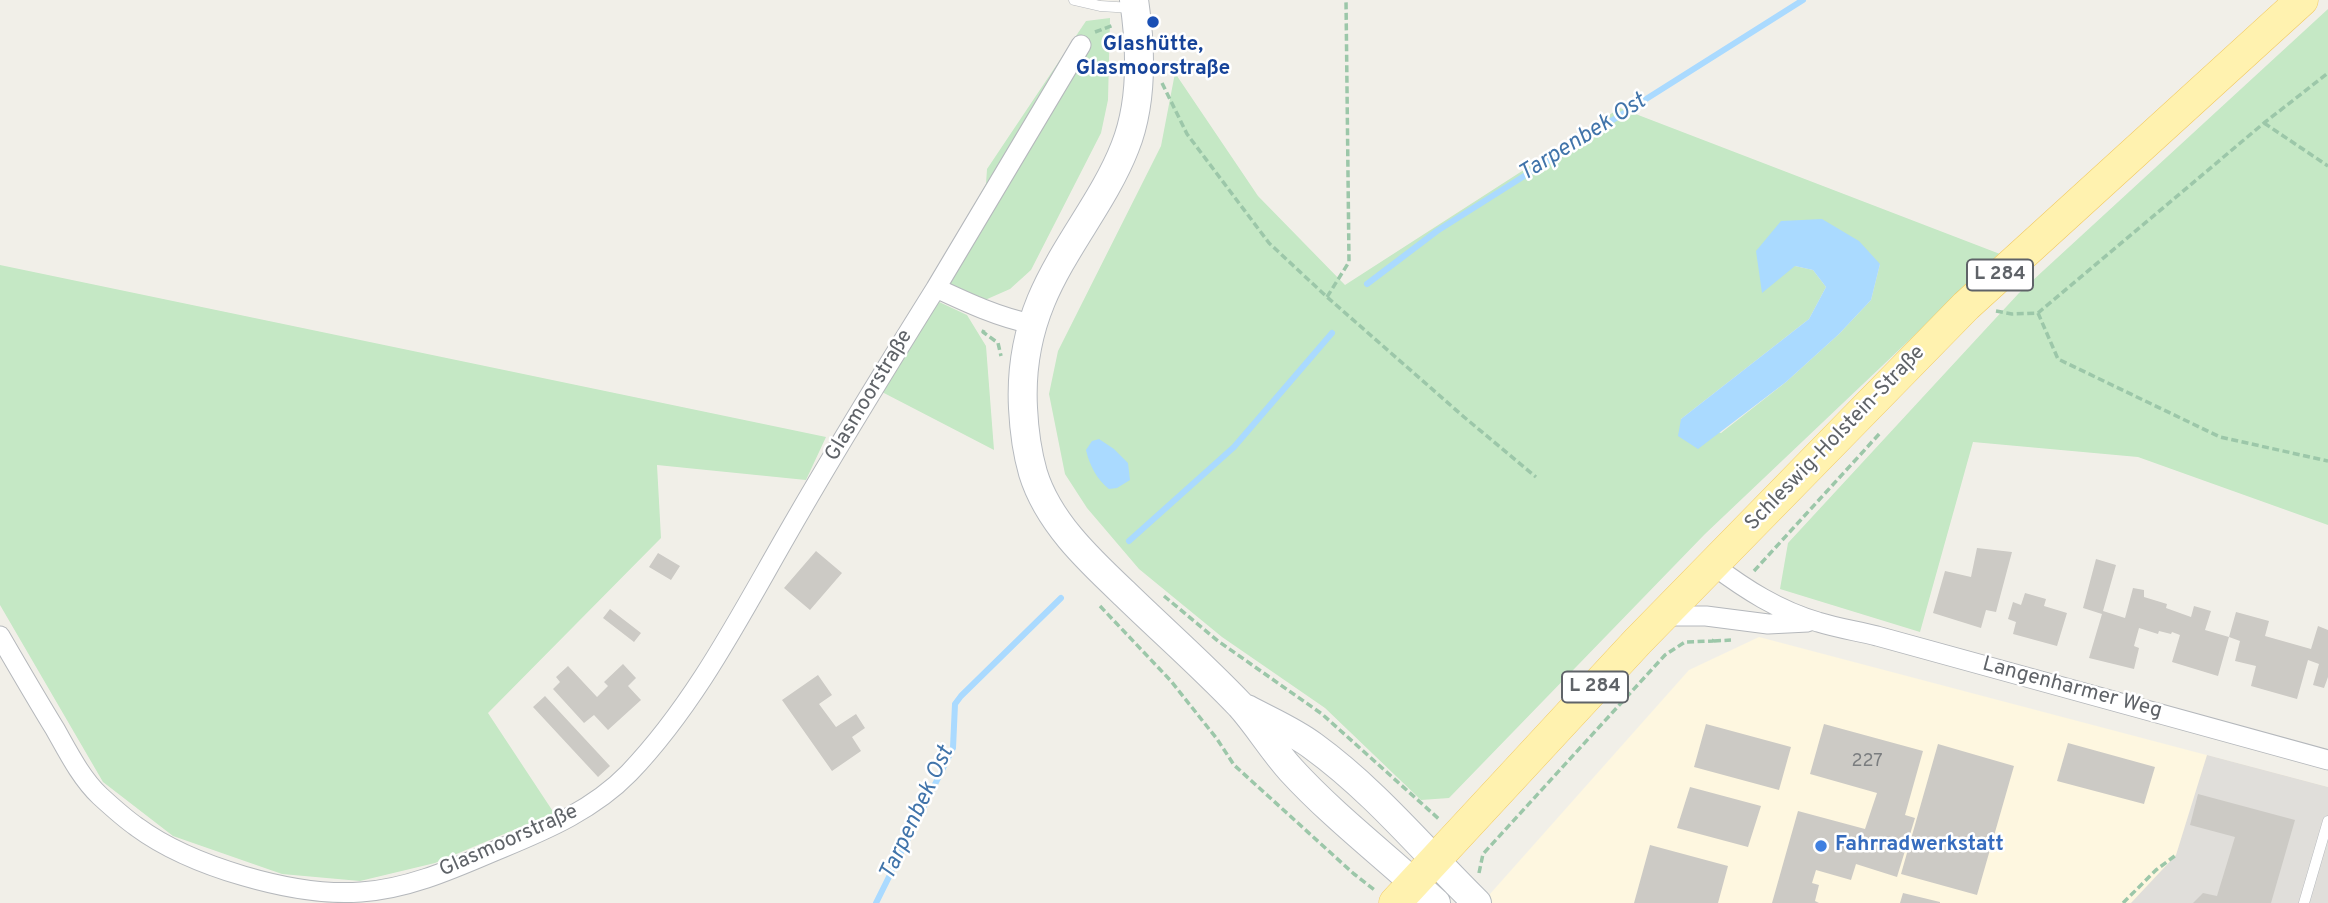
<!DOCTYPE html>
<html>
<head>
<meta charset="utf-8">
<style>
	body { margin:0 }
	canvas { display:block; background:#f1efe8 }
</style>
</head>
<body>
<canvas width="2328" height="903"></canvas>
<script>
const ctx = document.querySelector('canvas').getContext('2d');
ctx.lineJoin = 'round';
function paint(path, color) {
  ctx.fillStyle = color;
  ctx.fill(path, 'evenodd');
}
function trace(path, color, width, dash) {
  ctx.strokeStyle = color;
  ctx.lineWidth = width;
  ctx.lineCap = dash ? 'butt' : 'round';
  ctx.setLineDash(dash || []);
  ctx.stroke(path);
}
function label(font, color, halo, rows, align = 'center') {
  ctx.font = font + ' Overpass,sans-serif';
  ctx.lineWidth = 5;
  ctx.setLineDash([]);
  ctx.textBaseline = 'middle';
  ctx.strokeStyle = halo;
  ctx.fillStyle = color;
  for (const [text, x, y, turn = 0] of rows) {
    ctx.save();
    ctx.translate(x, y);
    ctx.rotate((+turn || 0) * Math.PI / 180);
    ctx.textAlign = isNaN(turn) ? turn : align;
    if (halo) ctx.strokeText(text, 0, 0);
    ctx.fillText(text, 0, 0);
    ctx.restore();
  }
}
paint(new Path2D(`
	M1759 637 2328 787V903H1482L1689 670Z`), '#fef7e0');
paint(new Path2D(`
	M2207 755 2328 787V903H2131L2176 855Z`), '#e0deda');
paint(new Path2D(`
	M2328 9V525L2138 457 1973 442 1920 632 1780 589 1788 543 2019 293Z
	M1110 18 1108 100 1101 133 1031 270 1010 289 985 300 932 278 986 184 987 169 1086 21Z
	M1175 73 1258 196 1345 285 1620 108 2000 254 1705 534 1449 798 1421 800 1325 708 1222 637 1139 569 1087 508 1065 474 1049 394 1058 351 1161 146ZM1880 264 1871 300 1839 334 1786 382 1721 433 1681 419 1809 319 1826 287 1813 270 1795 266Z
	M0 265 826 437 806 480 657 465 661 538 488 713 554 813 435 863 360 881 282 874 173 836 103 782 0 605Z
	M937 301 967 315 986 346 994 450 882 392Z`), '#c5e8c5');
paint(new Path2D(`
	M1822 219 1859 241 1880 264 1871 300 1839 334 1786 382 1698 449 1678 436 1681 419 1809 319 1826 287 1813 270 1795 266 1762 293 1756 251 1781 221Z
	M1099 439 1114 449 1128 463 1130 480 1117 488 1109 489C1097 480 1089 464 1086 450L1092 441Z`), '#aadaff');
trace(new Path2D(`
	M1367 284 1437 231 1803 0
	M1129 541 1234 447 1332 333
	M876 903 953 748 955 704 961 696 1061 598`), '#aadaff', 6);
paint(new Path2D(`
	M1977 548 2012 552 1996 612 1986 610 1981 628 1933 613 1945 571 1971 577Z
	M816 551 842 573 810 610 784 588Z
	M658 553 680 566 671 580 649 567Z
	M2096 559 2116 565 2103 611 2125 618 2133 588 2144 590V597L2167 604 2166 608 2191 617 2194 606 2211 611 2205 630 2229 637 2218 676 2172 662 2180 635 2172 632 2171 634 2159 631 2158 634 2139 628 2134 646 2139 648 2134 669 2089 658 2102 614 2083 608Z
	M2025 593 2046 599 2044 606 2067 613 2057 646 2013 634 2016 622 2008 619 2013 602 2021 605Z
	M610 609 641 633 634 642 603 618Z
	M2236 612 2269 621 2265 636 2311 649 2318 626 2328 630V677L2324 688 2313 685 2319 664 2308 660 2297 699 2251 686 2256 666 2235 661 2240 641 2229 637Z
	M623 664 636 678 628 686 641 700 608 730 594 715 584 723 553 689 560 682 556 677 568 666 597 697 608 686 604 682Z
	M818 675 832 695 819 704 836 727 856 714 865 728 852 737 861 751 832 771 782 700Z
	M545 696 610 766 598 777 533 707Z
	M1706 724 1791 747 1779 790 1694 767Z
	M1824 724 1923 751 1905 815 1915 818 1897 877 1856 864 1851 880 1816 870 1812 883 1819 885 1815 901 1819 903H1772L1798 811 1865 829 1877 793 1810 774Z
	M2068 743 2155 767 2144 804 2057 781Z
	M1938 744 2014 766 1977 895 1901 874Z
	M1690 787 1761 806 1748 847 1677 828Z
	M2198 794 2295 820 2271 903H2193L2203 893 2217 896 2235 837 2190 825Z
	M1650 845 1728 866 1718 903H1634Z
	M1903 893 1940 902V903H1900Z`), '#cccac5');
const service = new Path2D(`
	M1074 0 1100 6 1132 8
	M2304 903 2328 821`);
const minor = new Path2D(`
	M936 288 1081 45
	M1713 565C1745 589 1779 611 1818 622 1837 628 1857 631 1877 636L2328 760
	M1662 616H1706L1768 624 1808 622
	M0 636C18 667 36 698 55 729 68 752 81 778 100 796 112 807 124 818 137 827 190 866 294 897 361 892 410 889 457 867 502 848 548 829 594 809 629 773 696 703 741 614 789 531 836 449 886 368 936 288 968 303 998 317 1032 324`);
const secondary = new Path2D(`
	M1134 0C1141 47 1143 102 1125 147 1104 201 1064 246 1041 301 1027 335 1021 370 1023 408 1024 429 1027 452 1033 473 1048 522 1089 560 1125 594 1163 631 1203 666 1240 705 1258 725 1272 749 1291 770 1335 818 1388 858 1436 903
	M1247 709C1269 721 1293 731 1313 746 1375 791 1423 850 1477 903`);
const primary = new Path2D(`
	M1395 903 1638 641 1966 306 2302 0`);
trace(service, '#b5b8bc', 11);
trace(minor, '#b5b8bc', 21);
trace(secondary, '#b6babf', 30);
trace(primary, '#f2c960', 33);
trace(new Path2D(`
	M1095 32 1114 25
	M1162 83 1187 134 1269 243 1327 297 1464 417 1536 477
	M2264 123 2328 166
	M1327 297 1349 262 1346 0
	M1996 311 2012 314 2038 313 2264 123 2328 73
	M2038 313 2058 359 2220 437 2328 461
	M984 330 983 332 998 343 1001 356
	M1754 571 1881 432
	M1164 596 1218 641 1322 714 1440 820
	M1100 606 1171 681 1217 739 1234 765 1354 874 1376 891
	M1714 641 1731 640
	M1479 873 1483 854 1665 655 1685 642 1713 641 1715 637
	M2123 903 2156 870 2176 855`), '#9cc7a9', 3.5, [7, 3.5]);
trace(service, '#fff', 10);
trace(minor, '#fff', 19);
trace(secondary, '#fff', 28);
trace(primary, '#fff2af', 32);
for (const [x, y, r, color] of [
	[1153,22,7,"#1a4fb4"],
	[1821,846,7,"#3f7fe0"]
]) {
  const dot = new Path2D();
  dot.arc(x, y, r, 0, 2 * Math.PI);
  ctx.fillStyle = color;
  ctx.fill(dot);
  trace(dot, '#fff', 2.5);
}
label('18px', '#7a7d7f', null, [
	["227",1867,762]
]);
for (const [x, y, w] of [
	[2000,275,66],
	[1595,687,66]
]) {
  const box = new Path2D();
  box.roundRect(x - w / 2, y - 15.5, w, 31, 5);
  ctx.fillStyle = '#fff';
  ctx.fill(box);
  trace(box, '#5f6368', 2);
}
label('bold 19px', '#5f6368', null, [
	["L 284",2000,275],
	["L 284",1595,687]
]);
label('bold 21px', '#164399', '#fff', [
	["Glashütte,",1153,46],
	["Glasmoorstraße",1153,70]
]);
label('21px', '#5f6368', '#fff', [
	["Glasmoorstraße",870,396,-59],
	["Schleswig-Holstein-Straße",1836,439,-46],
	["Langenharmer Weg",2072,689,15],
	["Glasmoorstraße",509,842,-24]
]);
label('bold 21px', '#366cbe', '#fff', [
	["Fahrradwerkstatt",1835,846]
], 'left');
label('italic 23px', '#4174aa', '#fff', [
	["Tarpenbek Ost",1583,139,-32],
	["Tarpenbek Ost",918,814,-65]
]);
</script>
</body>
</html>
